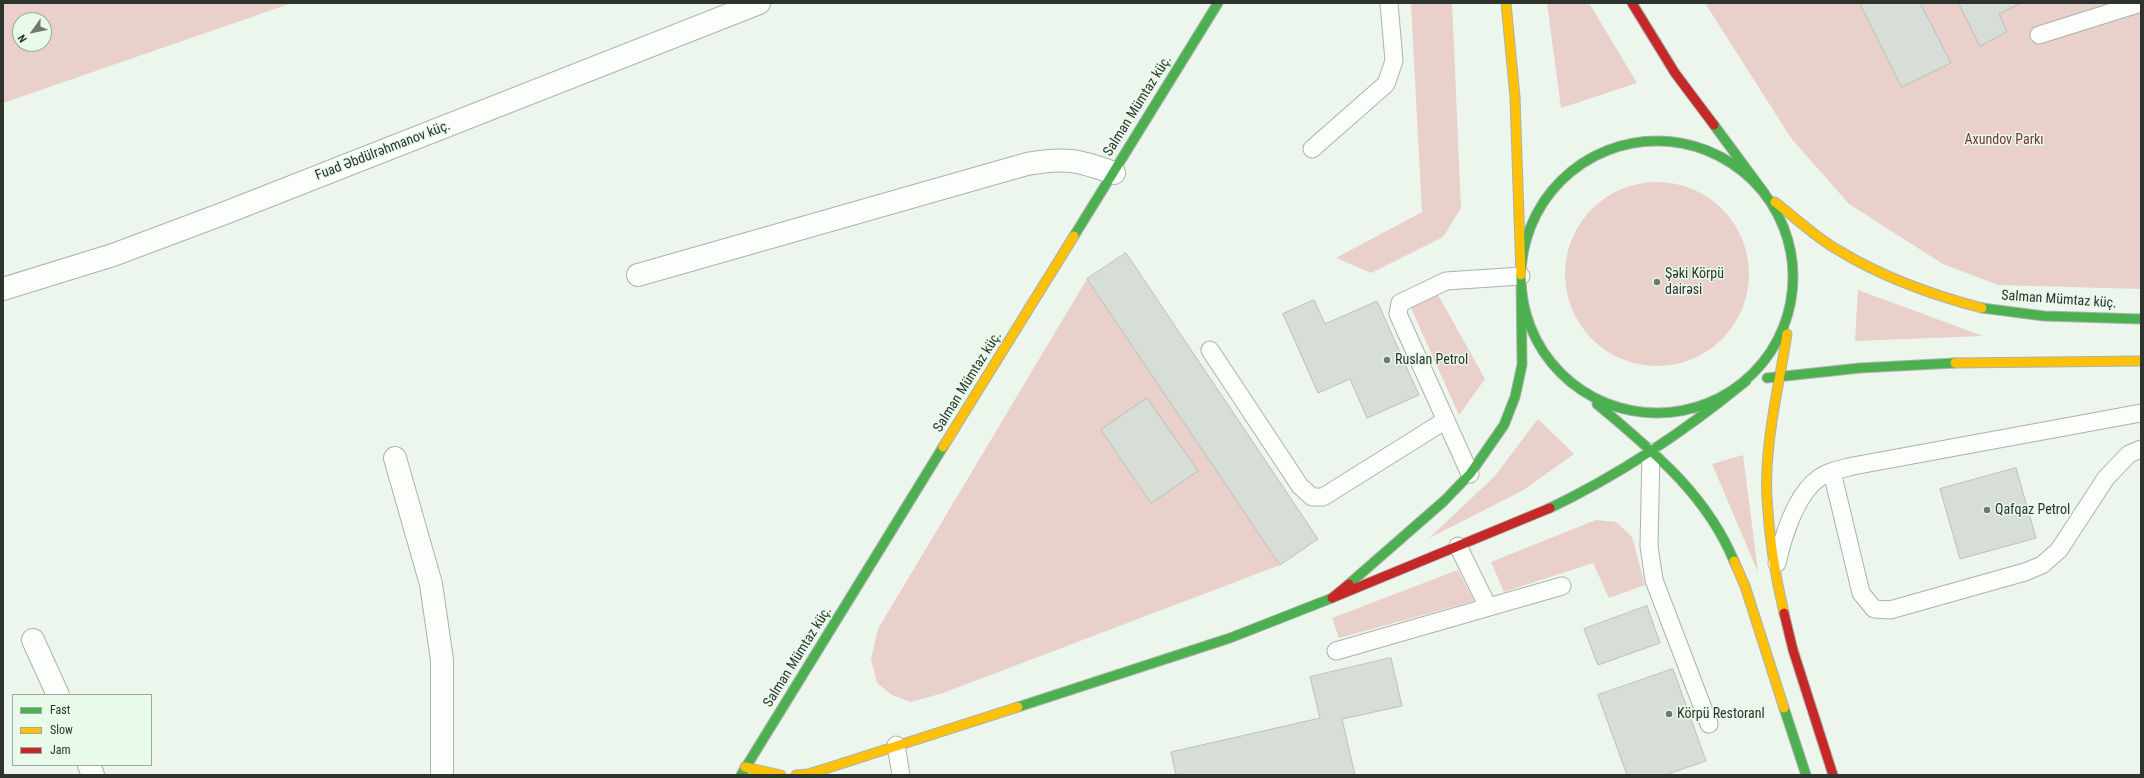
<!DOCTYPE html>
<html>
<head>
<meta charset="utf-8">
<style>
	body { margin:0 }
	#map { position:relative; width:2144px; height:778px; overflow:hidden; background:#ecf6ec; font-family:"Roboto Condensed",sans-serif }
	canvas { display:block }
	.frame { position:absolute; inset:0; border:4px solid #2d342d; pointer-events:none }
	.legend { position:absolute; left:12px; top:694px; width:140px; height:72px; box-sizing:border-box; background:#e8fae9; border:1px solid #9dab9e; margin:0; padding:5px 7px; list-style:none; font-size:12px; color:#2d342d }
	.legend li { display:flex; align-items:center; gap:8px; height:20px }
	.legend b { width:20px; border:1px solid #9dab9e }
	.north { position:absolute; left:12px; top:12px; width:40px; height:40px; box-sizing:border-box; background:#e8fae9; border:1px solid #9dab9e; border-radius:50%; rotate:237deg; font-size:11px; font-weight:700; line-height:16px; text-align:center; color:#2d342d }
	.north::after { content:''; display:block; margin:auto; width:14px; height:18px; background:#707870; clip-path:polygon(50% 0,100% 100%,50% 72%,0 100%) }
</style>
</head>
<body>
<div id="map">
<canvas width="2144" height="778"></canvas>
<div class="frame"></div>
<ul class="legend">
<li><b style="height:5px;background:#4caf50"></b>Fast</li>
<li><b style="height:5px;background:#ffc107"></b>Slow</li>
<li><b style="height:5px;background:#c62828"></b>Jam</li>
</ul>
<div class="north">N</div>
</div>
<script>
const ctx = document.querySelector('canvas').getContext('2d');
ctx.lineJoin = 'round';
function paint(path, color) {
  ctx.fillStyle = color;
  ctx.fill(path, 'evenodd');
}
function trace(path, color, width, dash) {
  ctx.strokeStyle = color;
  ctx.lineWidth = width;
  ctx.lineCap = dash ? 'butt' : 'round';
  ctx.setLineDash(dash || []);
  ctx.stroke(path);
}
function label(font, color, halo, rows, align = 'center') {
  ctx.font = font + ' "Roboto Condensed",sans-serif';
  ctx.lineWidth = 3;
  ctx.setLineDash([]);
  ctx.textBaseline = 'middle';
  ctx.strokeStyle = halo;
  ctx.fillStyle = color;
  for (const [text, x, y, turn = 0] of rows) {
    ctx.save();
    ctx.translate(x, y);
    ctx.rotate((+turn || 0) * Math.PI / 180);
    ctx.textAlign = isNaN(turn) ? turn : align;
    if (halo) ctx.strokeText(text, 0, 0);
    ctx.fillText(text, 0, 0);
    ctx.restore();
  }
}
paint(new Path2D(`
	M3 3H292L3 103ZM20 20H44V44H20Z
	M1411 3H1452L1461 208 1443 237 1371 273 1336 258 1422 212Z
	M1547 3H1589L1637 83 1561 108Z
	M1705 3H2141V289L1998 285 1943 264 1849 204 1791 138Z
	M1565 274a92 92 0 1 1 184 0a92 92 0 1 1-184 0Z
	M1087 279 1280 565 943 693 911 702 892 695 877 683 871 659 878 629Z
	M1858 290 1983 336 1855 341Z
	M1437 293 1485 379 1459 415 1411 308Z
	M1538 419 1574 454 1522 491 1429 538 1494 477Z
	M1743 455 1758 572 1712 464Z
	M1596 520 1616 522 1632 537 1645 585 1609 598 1593 563 1504 592 1491 562Z
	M1458 570 1474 601 1339 638 1332 618Z`), '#e9d0ca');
const building = new Path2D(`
	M1860 3H1920L1951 63 1902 87Z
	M1959 3H2021L1999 14 2007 32 1980 46Z
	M1126 253 1318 539 1280 565 1087 279Z
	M1314 300 1325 324 1377 301 1419 395 1367 418 1350 379 1318 393 1283 314Z
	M1147 398 1198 471 1151 503 1101 430Z
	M2016 468 2036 538 1960 559 1940 489Z
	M1647 606 1660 643 1598 665 1584 629Z
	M1391 658 1402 706 1342 719 1355 775H1176L1171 752 1320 718 1310 677Z
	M1673 669 1706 761 1665 775H1627L1598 695Z`);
paint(building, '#d7ded7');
trace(building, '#b9c1b9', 1);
const lane = new Path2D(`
	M2039 35 2141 3
	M1312 149 1386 84 1394 61 1389 3
	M1210 350 1300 486 1312 497H1323L1446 420
	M1651 452 1649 546 1654 580 1709 724
	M1832 472 1861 593 1874 609 1890 610 2025 572 2042 565 2059 550 2106 478 2129 454 2141 449
	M1470 474 1398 314 1400 303 1446 281 1521 276
	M1458 546 1488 607
	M1777 563C1783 537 1796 494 1819 478 1828 471 1842 469 1853 466L2141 413
	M1336 651 1562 586
	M896 745 901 775`);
const street = new Path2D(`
	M638 275 1027 164C1065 157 1078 160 1114 173
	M3 289 113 255 225 213 759 3
	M395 458 431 584 442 660V775
	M33 640 58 695
	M89 765 93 775`);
const fast = new Path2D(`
	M1714 125 1765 194
	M1521 277a136 136 0 1 1 272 0a136 136 0 1 1-272 0Z
	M1074 236 1218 3
	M1982 308 2044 316 2141 319
	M1767 378 1860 368 1955 363
	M1597 404C1652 451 1705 492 1734 561
	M1550 508C1621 474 1685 431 1746 381
	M1349 584 1444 501 1470 474 1504 425 1515 397 1522 365 1521 275
	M1018 707 1230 638 1332 598
	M1784 708 1806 775
	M741 775 943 447`);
const slow = new Path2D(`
	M1506 3 1515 97 1521 275
	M1775 202C1796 218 1815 237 1838 250 1882 277 1932 295 1982 308
	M1955 363 2141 361
	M943 447 1074 236
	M1734 561 1745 586 1784 708
	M1784 613C1775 575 1769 537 1767 498 1764 445 1779 386 1787 334
	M745 767 781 775
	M796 775 808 774 831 767 1018 707`);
const jam = new Path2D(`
	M1632 3 1675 73 1714 125
	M1349 584 1332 598 1550 508
	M1784 613 1793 650 1833 775`);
trace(lane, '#abb3ac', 19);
trace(street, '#abb3ac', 24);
trace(fast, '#abb3ac', 11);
trace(slow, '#abb3ac', 11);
trace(jam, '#abb3ac', 11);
trace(lane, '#fcfefc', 17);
trace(street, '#fcfefc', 22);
trace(fast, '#4caf50', 9);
trace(slow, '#ffc107', 9);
trace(jam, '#c62828', 9);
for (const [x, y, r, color] of [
	[1657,282,4,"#707870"],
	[1387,360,4,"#707870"],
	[1987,510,4,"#707870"],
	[1669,714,4,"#707870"]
]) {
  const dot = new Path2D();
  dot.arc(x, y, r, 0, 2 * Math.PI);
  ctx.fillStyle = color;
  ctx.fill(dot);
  trace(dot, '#e8fae9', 1.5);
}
label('14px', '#2d342d', '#e8fae9', [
	["Salman Mümtaz küç.",1138,106,-58],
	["Fuad Əbdülrəhmanov küç.",383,151,-21],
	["Salman Mümtaz küç.",2059,300,4],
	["Salman Mümtaz küç.",968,382,-58],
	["Salman Mümtaz küç.",798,657,-58]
]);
label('14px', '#763535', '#e8fae9', [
	["Axundov Parkı",2004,140]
]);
label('14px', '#2d342d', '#e8fae9', [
	["Şəki Körpü",1665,274],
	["dairəsi",1665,290],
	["Ruslan Petrol",1395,360],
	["Qafqaz Petrol",1995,510],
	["Körpü Restoranl",1677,714]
], 'left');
</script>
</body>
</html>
